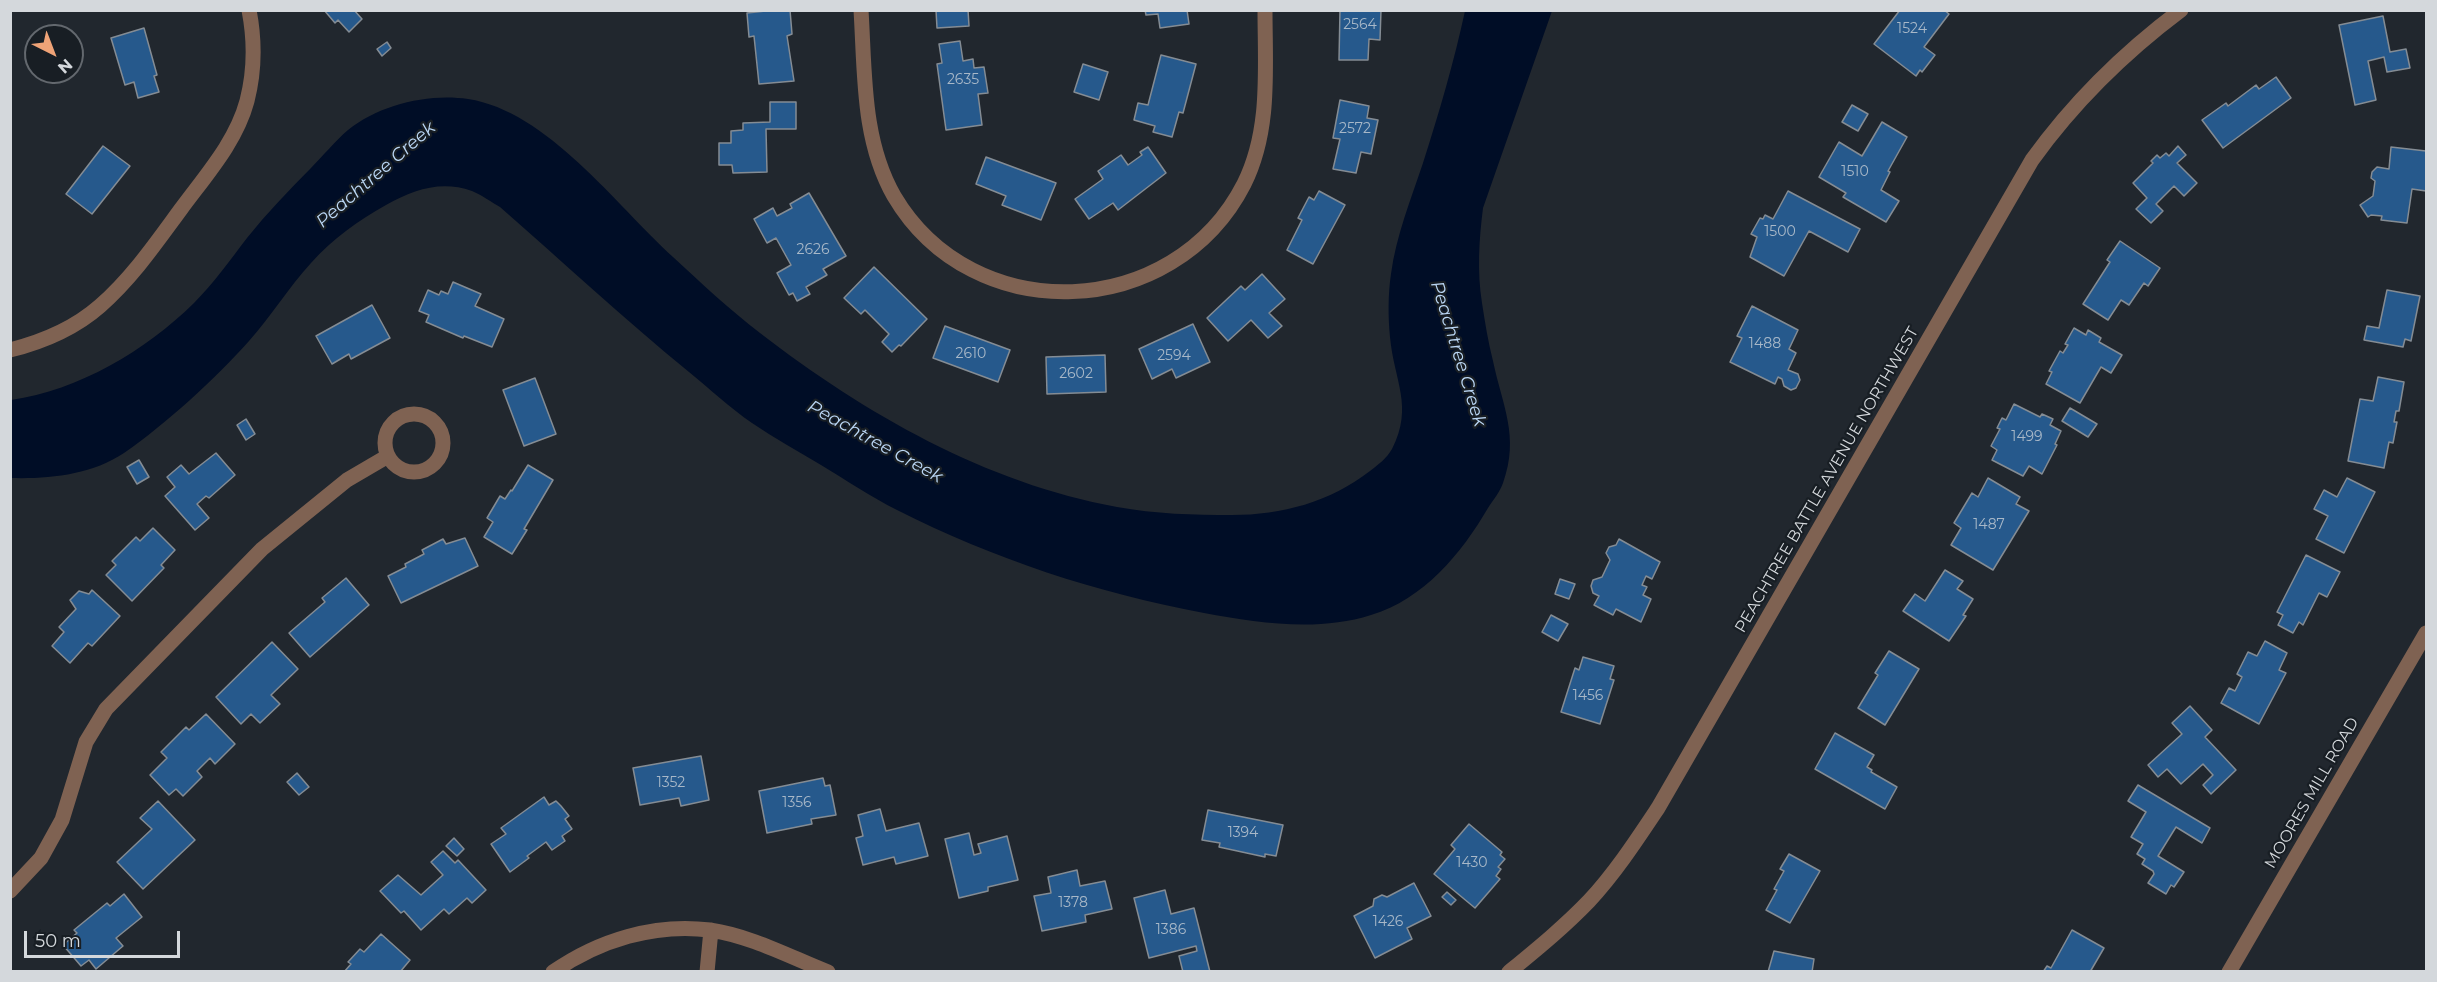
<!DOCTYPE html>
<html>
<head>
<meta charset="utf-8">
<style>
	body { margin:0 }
	#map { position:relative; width:2437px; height:982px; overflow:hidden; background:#21272e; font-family:Montserrat,sans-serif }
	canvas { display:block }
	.frame { position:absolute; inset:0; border:12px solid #d4d8dc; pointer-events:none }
	.north { position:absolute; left:24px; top:24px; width:60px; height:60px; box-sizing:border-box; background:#181e24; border:2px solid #63686e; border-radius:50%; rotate:138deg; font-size:16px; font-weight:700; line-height:24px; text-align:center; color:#d4d8dc }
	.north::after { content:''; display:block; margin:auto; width:21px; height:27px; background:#efa377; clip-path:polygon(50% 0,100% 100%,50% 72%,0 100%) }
	.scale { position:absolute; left:24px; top:931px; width:156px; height:27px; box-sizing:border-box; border:3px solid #d4d8dc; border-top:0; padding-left:8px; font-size:18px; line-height:21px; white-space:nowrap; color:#d4d8dc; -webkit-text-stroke:4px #181e24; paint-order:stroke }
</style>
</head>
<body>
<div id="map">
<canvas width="2437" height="982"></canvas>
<div class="frame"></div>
<div class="north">N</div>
<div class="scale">50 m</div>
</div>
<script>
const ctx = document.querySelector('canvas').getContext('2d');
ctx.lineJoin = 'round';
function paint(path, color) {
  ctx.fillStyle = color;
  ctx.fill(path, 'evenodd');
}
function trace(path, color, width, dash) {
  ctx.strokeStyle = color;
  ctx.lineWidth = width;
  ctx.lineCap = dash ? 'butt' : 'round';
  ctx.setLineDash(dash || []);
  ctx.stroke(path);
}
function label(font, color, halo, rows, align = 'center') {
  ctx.font = font + ' Montserrat,sans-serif';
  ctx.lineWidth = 4.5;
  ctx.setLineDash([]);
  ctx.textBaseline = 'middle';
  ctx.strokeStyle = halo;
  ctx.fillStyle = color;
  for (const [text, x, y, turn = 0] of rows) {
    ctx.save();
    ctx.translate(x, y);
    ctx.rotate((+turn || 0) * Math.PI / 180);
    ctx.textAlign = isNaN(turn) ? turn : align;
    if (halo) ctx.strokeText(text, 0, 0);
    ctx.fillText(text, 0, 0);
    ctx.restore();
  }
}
paint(new Path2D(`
	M1465 11H1552L1483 208C1479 240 1477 271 1482 303 1485 322 1488 342 1493 361 1502 405 1520 436 1503 483 1500 492 1493 500 1488 508 1461 554 1424 599 1371 615 1318 632 1258 623 1204 613 1097 593 994 559 897 510 871 497 846 480 821 465 798 451 774 438 752 423 730 408 710 389 689 372 624 319 563 262 500 207 491 202 482 195 472 191 440 180 414 190 386 205 358 221 333 238 311 263 289 287 271 316 249 341 215 379 166 424 124 453 91 475 49 479 11 478V400C79 390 145 351 194 303 214 283 230 260 247 238 267 213 289 190 311 168 323 156 335 141 348 130 379 105 428 93 468 99 547 111 616 205 673 257 701 283 730 310 760 333 865 414 986 483 1117 507 1155 514 1194 515 1232 515 1282 515 1330 502 1370 471 1379 464 1386 459 1392 449 1414 406 1394 381 1390 337 1388 316 1388 294 1391 274 1396 236 1411 199 1423 163 1439 113 1454 62 1465 11Z`), '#000d26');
const building = new Path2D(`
	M324 10H354L362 19 349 32 338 20 335 23Z
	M775 10H790L792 34 787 36 794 81 759 84 754 36 749 37 747 13Z
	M936 10H968L969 26 937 28Z
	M1145 10H1187L1189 24 1160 28 1158 14 1146 15Z
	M1340 10H1381L1380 40 1369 39 1368 60H1339Z
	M1900 10H1944L1949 14 1924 47 1935 55 1922 72 1920 70 1916 76 1874 44Z
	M2383 16 2390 52 2406 49 2410 68 2387 72 2384 57 2368 61 2376 100 2355 105 2339 25Z
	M144 28 157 75 154 76 159 92 138 98 134 82 125 85 111 38Z
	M960 41 963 61 973 59 974 68 984 67 988 93 978 94 982 125 946 130 937 64 942 63 939 44Z
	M387 42 391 48 382 56 377 49Z
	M1161 55 1196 64 1183 113 1179 112 1172 137 1153 132 1155 126 1134 120 1138 103 1148 105Z
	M1083 64 1108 72 1099 100 1074 92Z
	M2276 77 2291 98 2223 148 2202 120 2226 103 2228 106 2256 85 2259 89Z
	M1340 100 1369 106 1367 118 1378 120 1371 154 1361 152 1356 173 1333 169 1340 139 1333 138Z
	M770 102H796V129H766L767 172 733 173 732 165H719V143H731V131L743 130V123L770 122Z
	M1852 105 1868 114 1858 131 1842 122Z
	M1882 122 1907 137 1888 171 1890 172 1881 190 1899 201 1886 222 1843 197 1846 193 1819 177 1839 142 1862 156Z
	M103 146 130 166 92 214 66 194Z
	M2178 146 2186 155 2177 163 2197 183 2184 196 2174 186 2156 204 2163 211 2151 223 2136 209 2147 198 2133 183 2153 163 2151 161 2157 155 2160 158 2166 153 2169 156Z
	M1148 147 1166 173 1118 210 1113 203 1089 219 1075 199 1103 179 1098 171 1121 155 1128 165 1142 155 1140 152Z
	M2391 147 2426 151V191L2412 189 2407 223 2381 220 2382 216 2371 215 2368 217 2360 205 2373 196 2375 181 2371 178 2372 172 2377 167 2389 169Z
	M986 157 1056 183 1041 220 1002 205 1006 196 976 184Z
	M1319 191 1345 205 1313 264 1287 250 1302 220 1298 218 1309 197 1314 200Z
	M1788 191 1860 229 1848 252 1809 231 1784 276 1750 257 1757 237 1751 234 1760 218 1763 219 1765 215 1773 219Z
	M809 193 846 256 823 269 827 275 806 287 810 294 797 301 793 293 789 295 777 273 791 265 776 238 767 243 754 219 773 208 777 216 792 208 790 204Z
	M2120 241 2160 268 2148 286 2144 283 2129 305 2121 300 2108 320 2083 304 2110 262 2107 260Z
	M874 267 927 319 901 346 899 345 892 352 882 342 889 334 865 310 861 314 844 298Z
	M1262 274 1285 299 1269 313 1282 326 1268 338 1251 320 1228 341 1207 318 1241 286 1245 290Z
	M453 282 481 294 475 306 504 319 492 347 464 336 463 338 426 322 429 315 419 311 428 290 439 295 441 291 448 294Z
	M2387 290 2420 296 2411 341 2405 339 2403 347 2364 340 2367 326 2379 328Z
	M372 305 390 338 351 359 349 354 332 364 316 336Z
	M1752 306 1798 330 1789 349 1796 353 1788 370 1798 374 1800 380 1796 388 1791 390 1784 386 1782 379 1778 377 1775 384 1730 362 1742 338 1737 336Z
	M1193 324 1210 362 1176 378 1172 369 1152 379 1139 349Z
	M945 326 1010 350 998 382 933 358Z
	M2074 328 2086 335 2088 330 2101 338 2099 342 2122 355 2111 373 2101 367 2080 403 2046 384 2052 372 2049 371 2060 351 2063 353 2068 345 2065 344Z
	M1105 355 1106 392 1047 394 1046 357Z
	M2378 377 2404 382 2399 411H2396L2394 422H2397L2393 443 2389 442 2384 468 2348 461 2360 399 2373 401Z
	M535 378 556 434 524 446 503 390Z
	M2014 404 2040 417 2042 414 2053 419 2050 425 2061 431 2055 444 2057 445 2042 474 2029 466 2023 476 1992 460 1997 450 1991 446 2000 429 1997 428 2002 418 2006 420Z
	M2070 408 2097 424 2088 437 2062 421Z
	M246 419 255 434 246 440 237 425Z
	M216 453 235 475 209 498 206 496 197 504 209 518 195 530 165 496 175 487 167 477 181 465 189 474Z
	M139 460 149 477 137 484 127 467Z
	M528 465 553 480 524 529 527 530 512 554 484 537 493 522 487 518 500 496 505 499 511 490 512 491Z
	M1988 478 2020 497 2016 504 2029 511 1993 570 1951 545 1961 528 1954 523 1972 493 1978 497Z
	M2347 478 2375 492 2344 553 2316 539 2328 516 2314 509 2324 490 2337 497Z
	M153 528 175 550 161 565 164 568 132 601 106 575 116 565 112 561 136 537 140 541Z
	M465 538 478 566 401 603 388 576 406 567 405 564 424 554 422 550 443 539 446 544Z
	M1619 539 1660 562 1652 579 1646 576 1642 585 1647 587 1643 595 1651 599 1641 622 1616 609 1613 615 1594 605 1599 596 1593 593 1591 586 1593 580 1602 577 1610 560 1606 553 1609 547 1616 545Z
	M2306 555 2340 572 2327 597 2319 593 2303 625 2299 622 2293 633 2278 625 2283 615 2277 612Z
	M1945 570 1963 581 1957 589 1973 599 1963 615 1966 616 1949 641 1903 611 1915 594 1925 601Z
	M346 578 369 605 310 657 289 633 325 602 322 598Z
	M1560 579 1575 584 1569 599 1555 594Z
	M92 590 120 616 92 646 88 643 70 663 52 646 64 632 59 627 76 609 70 600 79 591 89 594Z
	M1551 615 1568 624 1558 641 1542 632Z
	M2265 641 2287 653 2279 670 2286 673 2259 724 2221 703 2229 688 2235 691 2242 677 2237 674 2248 652 2257 656Z
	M272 642 298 669 271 695 280 704 260 723 251 714 241 724 216 697Z
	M1889 651 1919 669 1885 725 1858 708 1878 675 1875 673Z
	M1583 657 1614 666 1610 679 1614 680 1600 724 1561 712 1575 668 1579 670Z
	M2190 706 2212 730 2205 737 2236 770 2211 794 2203 785 2213 775 2203 764 2181 784 2167 769 2158 777 2148 765 2182 734 2172 723Z
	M206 714 235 744 215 764 210 758 197 771 202 777 183 796 176 789 169 795 150 775 167 758 161 752 186 727 189 730Z
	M1835 733 1874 755 1867 767 1872 770 1871 772 1897 787 1885 809 1815 769Z
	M701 756 709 800 681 806 679 798 640 805 633 768Z
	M297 773 309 787 299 795 287 782Z
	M823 778 825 786 830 785 836 815 811 819 812 824 767 833 759 791Z
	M2138 785 2210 828 2202 843 2176 827 2158 856 2184 872 2174 887 2171 885 2166 894 2148 883 2154 874 2153 871 2142 864 2145 859 2137 854 2143 844 2131 837 2146 812 2128 801Z
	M544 797 549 805 556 801 561 806 569 816 565 819 572 829 562 836 565 841 552 850 546 842 527 856 529 858 510 872 491 844 506 834 501 828Z
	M158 801 195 840 143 889 117 862 152 829 140 818Z
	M880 809 886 831 919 823 928 856 896 864 894 857 863 865 856 838 863 836 858 815Z
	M1208 810 1283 825 1276 856 1265 854V857L1219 847 1220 843 1202 840Z
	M1469 824 1502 852 1500 855 1505 859 1498 867 1501 869 1496 876 1500 879 1475 908 1434 874 1455 849 1451 845Z
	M969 833 974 855 981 853 978 844 1007 836 1018 880 988 887V891L959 898 945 839Z
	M454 838 464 849 457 856 446 846Z
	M443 851 455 863 458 860 486 890 472 903 467 898 449 914 444 909 421 930 404 911 401 913 380 891 398 875 421 895 443 875 431 862Z
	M1789 854 1820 871 1790 923 1766 910 1777 890 1774 889 1784 871 1780 869Z
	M1077 870 1080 886 1105 881 1112 909 1085 915 1086 922 1042 931 1034 896 1051 893 1048 877Z
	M1414 883 1431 916 1407 928 1412 939 1375 958 1354 916 1373 906 1374 899 1382 895 1387 897Z
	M1165 890 1171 914 1194 908 1210 972H1183L1179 956 1197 951 1196 946 1149 958 1134 898Z
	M1447 892 1456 900 1451 905 1442 897Z
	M124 894 142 917 116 938 123 946 96 969 89 960 81 966 63 945 77 933 74 930 107 903 110 906Z
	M2072 930 2104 948 2090 972H2043L2047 966 2051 968Z
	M381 934 410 960 400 972H344L351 964 348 962 360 949 364 952Z
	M1774 951 1814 959 1812 972H1768Z`);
paint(building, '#26598c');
trace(building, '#848c94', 1.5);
trace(new Path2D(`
	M861 10C865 73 862 140 894 196 973 330 1174 321 1244 184 1271 130 1265 69 1265 10
	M10 350C42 342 75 328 100 306 132 278 156 243 181 209 206 175 236 142 247 101 255 70 255 41 249 10
	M385 443a29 29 0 1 1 58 0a29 29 0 1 1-58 0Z
	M10 891 41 858 62 820 86 742 106 709 262 549 347 480 388 456
	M553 972C599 940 655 923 710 930 751 936 790 957 828 972
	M707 972 711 930
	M1509 972C1537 949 1564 927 1589 901 1615 873 1636 841 1658 808L2032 160C2073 103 2125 52 2181 10
	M2229 972 2426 633`), '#7f6252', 15);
label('14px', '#a8b8c8', null, [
	["2564",1360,25],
	["1524",1912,29],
	["2635",963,80],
	["2572",1355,129],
	["1510",1855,172],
	["1500",1780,232],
	["2626",813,250],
	["1488",1765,344],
	["2610",971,354],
	["2594",1174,356],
	["2602",1076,374],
	["1499",2027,437],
	["1487",1989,525],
	["1456",1588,696],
	["1352",671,783],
	["1356",797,803],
	["1394",1243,833],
	["1430",1472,863],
	["1378",1073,903],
	["1426",1388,922],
	["1386",1171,930]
]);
label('16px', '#d4d8dc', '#181e24', [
	["PEACHTREE BATTLE AVENUE NORTHWEST",1827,480,-60],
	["MOORES MILL ROAD",2312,793,-60]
]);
label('italic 18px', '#bbd7f5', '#181e24', [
	["Peachtree Creek",376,175,-41],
	["Peachtree Creek",1458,354,73],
	["Peachtree Creek",875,442,29]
]);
</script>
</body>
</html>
